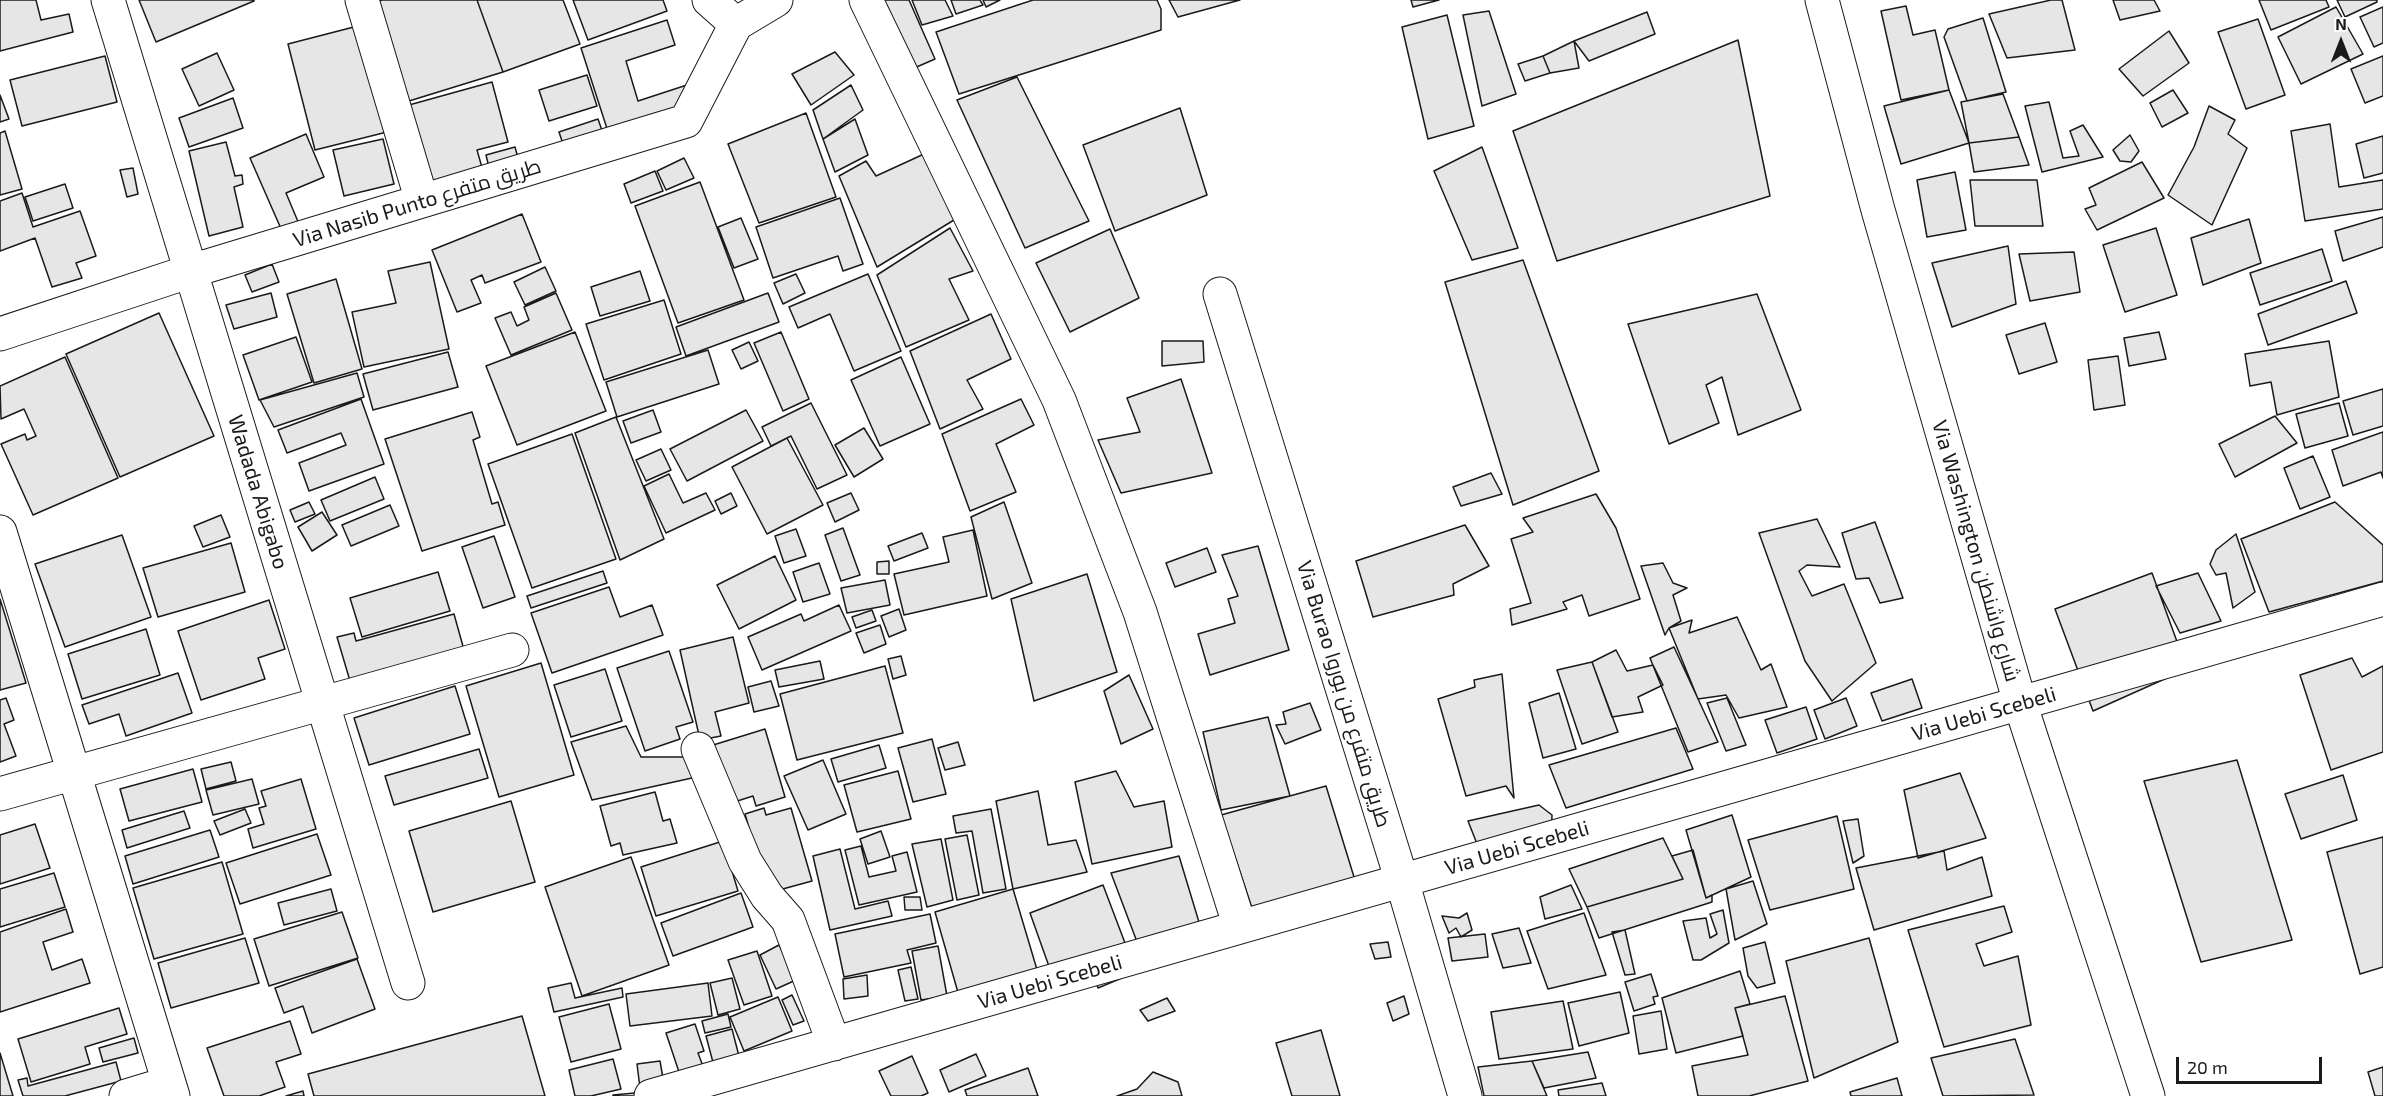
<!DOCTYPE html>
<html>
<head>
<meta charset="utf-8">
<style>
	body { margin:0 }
	#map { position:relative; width:2383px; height:1096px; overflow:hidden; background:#fff; font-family:"Exo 2",sans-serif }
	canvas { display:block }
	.north { position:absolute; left:2311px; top:12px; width:60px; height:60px; -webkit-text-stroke:4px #fff; paint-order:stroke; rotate:0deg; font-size:16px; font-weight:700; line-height:24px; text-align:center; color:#1a1a1a }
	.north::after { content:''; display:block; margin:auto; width:21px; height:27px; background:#1a1a1a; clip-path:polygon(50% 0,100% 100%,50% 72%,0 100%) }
	.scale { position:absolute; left:2176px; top:1057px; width:146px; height:27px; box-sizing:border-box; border:3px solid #1a1a1a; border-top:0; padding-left:8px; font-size:18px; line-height:21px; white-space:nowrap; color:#1a1a1a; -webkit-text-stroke:4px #fff; paint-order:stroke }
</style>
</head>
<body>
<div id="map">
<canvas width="2383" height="1096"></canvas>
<div class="north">N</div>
<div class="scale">20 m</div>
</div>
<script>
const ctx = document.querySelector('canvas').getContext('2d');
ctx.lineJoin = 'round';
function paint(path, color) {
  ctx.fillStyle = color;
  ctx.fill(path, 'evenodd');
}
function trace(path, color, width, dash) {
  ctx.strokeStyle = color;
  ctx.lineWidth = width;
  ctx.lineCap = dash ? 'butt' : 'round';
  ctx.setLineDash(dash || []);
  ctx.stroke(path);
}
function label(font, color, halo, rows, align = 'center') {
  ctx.font = font + ' "Exo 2",Cairo,sans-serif';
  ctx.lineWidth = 4.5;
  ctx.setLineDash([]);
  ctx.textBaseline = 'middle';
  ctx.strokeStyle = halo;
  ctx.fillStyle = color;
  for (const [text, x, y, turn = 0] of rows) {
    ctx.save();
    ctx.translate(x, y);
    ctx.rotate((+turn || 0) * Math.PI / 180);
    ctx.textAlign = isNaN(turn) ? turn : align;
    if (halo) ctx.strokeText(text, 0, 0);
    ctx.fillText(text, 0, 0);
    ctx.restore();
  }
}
const building = new Path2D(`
	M0 0H36L41 20 69 14 73 32 0 51Z
	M139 0H254V1L156 42Z
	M382 0H477L503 72 409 101 373 3Z
	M477 0H563L580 44 503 72Z
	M573 0H663L667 11 588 40Z
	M873 0H909L935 59 896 76Z
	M912 0H945L953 16 922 25Z
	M951 0H980L983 5 956 14Z
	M983 0H1000L986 7Z
	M1033 0H1157L1161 9V30L959 94 936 32Z
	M1169 0H1240L1178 17Z
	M1411 0H1439L1413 7Z
	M2051 0H2062L2075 50 2007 58 1989 14Z
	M2113 0H2154L2160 11 2120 20Z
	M2259 0H2326L2329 7 2271 30Z
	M2337 0H2377V2L2345 17Z
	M1906 6 1913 35 1935 30 1949 90 1901 100 1881 11Z
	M2336 7 2363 54 2301 84 2278 37Z
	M2383 7V43L2374 47 2360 17Z
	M1489 11 1516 94 1482 106 1463 15Z
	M1647 12 1655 34 1589 61 1574 41Z
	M1447 15 1474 126 1428 139 1402 27Z
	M1983 18 2006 92 1967 101 1944 37 1948 29Z
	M2258 19 2285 95 2246 109 2218 32Z
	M667 20 675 45 626 61 638 101 693 83 702 112 611 141 581 48Z
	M377 21 407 127 315 150 288 44Z
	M2169 31 2189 63 2143 96 2119 69Z
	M1738 40 1770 196 1557 261 1513 131Z
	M1574 41 1579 68 1550 73 1543 56Z
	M835 52 854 75 811 105 792 74Z
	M217 53 234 90 199 106 182 69Z
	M105 56 117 102 22 126 10 80Z
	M1543 56 1550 73 1525 81 1518 64Z
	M2383 56V96L2365 103 2351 69Z
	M587 75 597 106 549 121 539 90Z
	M1017 77 1089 221 1025 248 957 100Z
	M492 82 508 142 477 150 487 185 435 200 409 105Z
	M851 85 863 110 823 139 813 110Z
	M1949 90 1969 143 1901 164 1884 106Z
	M2173 90 2188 113 2162 127 2150 103Z
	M2003 94 2019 137 1969 143 1961 102Z
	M0 95 9 119 0 122Z
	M233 98 243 128 189 147 179 118Z
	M2049 102 2063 158 2079 156 2070 131 2083 125 2103 157 2042 172 2025 106Z
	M2209 106 2235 120 2228 134 2247 148 2212 225 2168 195 2194 147Z
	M1180 108 1207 195 1115 231 1083 145Z
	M806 113 836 197 759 223 728 144Z
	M598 119 607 145 568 159 559 132Z
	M855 119 868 155 835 172 823 139Z
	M2330 124 2339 187 2383 180V209L2305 221 2291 131Z
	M5 131 22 189 0 195V133Z
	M306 134 324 177 286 193 299 224 282 231 250 158Z
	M2130 135 2139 151 2131 162 2120 161 2113 150Z
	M2383 136V173L2364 178 2356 144Z
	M2019 137 2029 165 1974 172 1969 143Z
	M383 139 394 184 344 196 333 150Z
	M226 142 235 176 242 175 243 184 234 187 243 227 209 236 189 151Z
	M515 147 524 180 494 188 486 155Z
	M1482 147 1518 248 1472 260 1434 171Z
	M924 154 954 220 877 267 839 176 866 161 876 176Z
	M684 158 694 178 666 190 657 171Z
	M2142 162 2164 198 2097 230 2085 209 2096 205 2089 188Z
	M133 168 138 194 127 197 120 170Z
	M655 171 663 191 631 203 624 184Z
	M1955 172 1966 230 1927 237 1917 180Z
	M1970 180H2037L2043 226H1975Z
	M700 182 744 300 678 323 635 206Z
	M65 184 73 208 33 221 25 197Z
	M22 193 33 227 80 211 96 256 76 263 82 278 52 287 35 238 0 251V201Z
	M840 198 863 264 843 271 838 256 773 278 756 227Z
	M522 214 541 262 485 283 482 275 471 280 481 303 457 312 432 250Z
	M2383 217V247L2343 261 2335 231Z
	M741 218 758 259 734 268 718 227Z
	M2249 219 2261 263 2203 285 2191 238Z
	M950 228 973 271 949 279 969 320 906 347 877 275Z
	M2156 228 2177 295 2125 312 2103 245Z
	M1110 229 1139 298 1070 332 1036 263Z
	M2008 246 2016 304 1952 327 1932 263Z
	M2322 249 2332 281 2260 305 2250 273Z
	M2074 252 2080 292 2030 301 2019 254Z
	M1523 260 1599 471 1513 505 1445 282Z
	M430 262 449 349 364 367 352 312 396 303 388 271Z
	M272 264 279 282 252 292 245 275Z
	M545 267 556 291 525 305 514 282Z
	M640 271 650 301 600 316 591 287Z
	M796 274 805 293 783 304 774 283Z
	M868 274 901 351 854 371 830 314 798 328 789 307Z
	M336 279 362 369 314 383 287 294Z
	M2346 281 2357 313 2268 345 2258 314Z
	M271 293 277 317 234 329 226 305Z
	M556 293 572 330 511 355 495 318 511 312 517 326 529 320 524 307Z
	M768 293 779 322 686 356 676 327Z
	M1757 294 1801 410 1738 435 1722 377 1706 385 1719 423 1669 444 1628 324Z
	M664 300 681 354 604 380 586 324Z
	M159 313 214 436 120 477 66 354Z
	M991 314 1011 359 967 380 983 409 940 429 910 351Z
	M2045 323 2057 362 2019 374 2006 335Z
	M575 332 606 411 517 445 486 366Z
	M781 332 809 399 783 411 754 343Z
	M2159 332 2166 359 2129 366 2124 338Z
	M296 337 312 382 259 400 243 355Z
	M1162 341H1203L1204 362 1162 366Z
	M2329 341 2339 397 2277 415 2271 382 2250 386 2245 354Z
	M749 342 758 361 741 369 732 350Z
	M708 350 719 384 617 417 606 382Z
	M448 352 458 387 373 410 363 374Z
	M2118 356 2125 405 2094 410 2088 360Z
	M65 357 118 478 33 515 1 444 25 434 27 440 36 436 24 409 1 419 0 386Z
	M901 357 930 424 880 446 851 380Z
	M357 373 364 397 274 427 260 400Z
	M1181 379 1212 473 1121 493 1098 440 1140 432 1127 398Z
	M2383 389V426L2353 435 2343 401Z
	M361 399 384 464 309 491 299 463 346 445 341 433 287 453 278 430Z
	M1021 399 1034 425 996 444 1016 492 970 511 942 434Z
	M811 403 847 475 817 489 791 436 771 446 762 427Z
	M2339 403 2348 436 2305 448 2296 414Z
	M653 410 661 432 631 443 623 421Z
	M746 410 763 441 687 481 670 449Z
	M472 412 480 437 473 440 492 504 498 502 505 525 422 551 385 439Z
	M2275 416 2297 443 2235 477 2219 444Z
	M616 417 664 539 620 560 575 433Z
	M864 428 883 459 854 477 835 445Z
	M2383 432V478L2381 472 2343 486 2332 450Z
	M572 434 616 559 532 588 488 464Z
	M787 438 823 505 767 534 732 467Z
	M661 449 671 470 646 481 636 460Z
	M2313 456 2330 497 2300 509 2284 468Z
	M1491 473 1502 494 1461 506 1453 487Z
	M669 474 683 503 706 493 715 510 666 533 644 486Z
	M375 477 384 499 330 521 321 500Z
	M731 493 737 506 721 514 715 501Z
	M851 493 859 510 835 522 827 503Z
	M1596 494 1616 528 1640 599 1589 616 1582 595 1563 602 1567 609 1512 625 1510 609 1531 603 1511 539 1533 532 1523 518Z
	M309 502 315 514 295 522 290 510Z
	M1004 502 1032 583 992 599 971 517Z
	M2335 502 2383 545V581L2269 612 2241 539Z
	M390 505 399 526 351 546 342 525Z
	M322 512 337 535 312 551 298 527Z
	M221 515 230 537 203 547 194 526Z
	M1817 519 1840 567 1807 565 1799 571 1812 596 1844 584 1876 663 1832 701 1805 661 1759 533Z
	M1875 522 1903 598 1880 603 1869 578 1856 579 1842 533Z
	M1465 525 1489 566 1453 584 1454 595 1373 617 1356 561Z
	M843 528 860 575 841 581 825 535Z
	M796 529 806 556 784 563 775 536Z
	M973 530 987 596 904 615 894 574 949 562 943 537Z
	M922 533 928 548 894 561 888 546Z
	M2236 534 2255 592 2233 608 2226 573 2216 575 2210 564 2216 550Z
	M122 535 151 617 65 647 35 564Z
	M494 536 515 597 483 608 462 547Z
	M231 543 245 592 158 617 143 568Z
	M1258 546 1289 650 1210 675 1198 634 1235 623 1228 599 1238 596 1222 555Z
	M1207 548 1216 572 1175 587 1166 563Z
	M775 556 796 600 739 629 717 585Z
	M889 561V574H877V562Z
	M819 563 830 594 803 602 793 572Z
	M1663 563 1673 583 1687 588 1673 595 1681 621 1669 628 1665 635 1641 566Z
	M603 571 607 583 531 608 527 596Z
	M438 572 450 611 362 637 350 598Z
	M2152 573 2187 669 2093 711 2055 609Z
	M2198 573 2221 621 2180 633 2156 586Z
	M1087 574 1117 672 1034 701 1011 599Z
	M885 580 890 605 847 613 841 588Z
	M609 587 620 617 652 605 663 635 552 673 531 613Z
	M0 599 26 683 0 690Z
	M269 600 285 649 258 658 265 679 201 700 178 631Z
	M839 605 851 631 762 670 748 637 801 614 804 621Z
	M899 609 906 630 889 637 881 616Z
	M872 610 876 621 856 628 852 617Z
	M454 614 464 650 350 681 337 637 354 633 356 641Z
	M1737 617 1761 670 1771 664 1787 707 1739 718 1726 695 1698 699 1669 628 1692 620 1689 633Z
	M880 625 886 644 864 653 856 633Z
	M146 629 160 675 82 699 68 654Z
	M733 637 749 703 715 712 721 736 700 740 680 650Z
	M1674 647 1718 742 1688 752 1650 658Z
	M1616 650 1627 671 1653 665 1663 685 1638 697 1643 712 1612 717 1592 662Z
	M669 651 693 722 676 727 680 739 645 751 617 668Z
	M901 656 906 675 893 679 888 659Z
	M2352 658 2362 677 2383 666V752L2331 770 2300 675Z
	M820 661 824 679 779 687 775 670Z
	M1592 662 1618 732 1582 744 1557 670Z
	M541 663 574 775 499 797 466 686Z
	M885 666 903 733 797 760 780 694Z
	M605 669 622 721 571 737 554 685Z
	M178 673 192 713 126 736 119 714 89 724 82 705Z
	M1502 674 1514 798 1506 786 1466 796 1438 699 1475 687 1474 680Z
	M1129 675 1153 729 1121 744 1104 691Z
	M1912 679 1922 708 1882 721 1871 693Z
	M771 681 779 706 754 712 748 687Z
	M455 686 470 734 369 765 354 718Z
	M1559 693 1576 749 1543 758 1529 703Z
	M6 698 14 720 4 724 16 756 0 762V700Z
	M1727 698 1746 745 1726 751 1707 703Z
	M1846 698 1857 726 1825 739 1814 710Z
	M1310 703 1321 730 1285 744 1276 725 1286 724 1283 712Z
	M1806 707 1817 739 1777 753 1765 720Z
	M1268 717 1290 796 1221 810 1203 732Z
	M626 726 641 757H689L692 778 592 800 571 742Z
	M1676 728 1693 769 1566 808 1549 765Z
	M765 729 785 797 756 806 753 796 728 804 710 746Z
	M932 739 946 794 913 802 898 748Z
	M958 742 965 765 945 770 938 748Z
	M879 745 886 768 838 782 831 759Z
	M479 749 488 778 394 805 385 776Z
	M823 760 846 814 808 830 784 776Z
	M2237 760 2292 940 2201 962 2144 781Z
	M231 762 236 781 206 789 201 769Z
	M193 769 202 802 129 821 120 789Z
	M898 771 911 819 857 832 844 785Z
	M1116 771 1134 807 1164 801 1172 847 1092 864 1075 782Z
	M1960 773 1986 838 1918 858 1904 790Z
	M2343 775 2357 820 2301 839 2285 794Z
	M252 779 259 804 213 815 206 790Z
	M301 779 316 829 253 848 248 829 264 824 259 808 266 806 261 791Z
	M1326 786 1358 890 1254 914 1221 815Z
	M1038 791 1048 845 1076 840 1087 872 1013 889 996 801Z
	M655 792 663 821 670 819 677 843 623 855 620 843 611 846 600 806Z
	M511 801 535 882 433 912 409 831Z
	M1539 805 1552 815 1551 846 1485 864 1468 821Z
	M764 808 766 815 791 808 812 881 768 893 745 814Z
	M245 809 251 823 220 835 214 821Z
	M991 809 1006 889 983 893 972 831 956 833 953 816Z
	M184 811 190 828 127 848 122 830Z
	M1732 815 1751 877 1706 898 1686 830Z
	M1837 816 1854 889 1770 910 1748 840Z
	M1858 819 1864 856 1853 863 1843 821Z
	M35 824 50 868 0 884V835Z
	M210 830 219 857 133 884 125 856Z
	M881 831 890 857 868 864 860 839Z
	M317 834 331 875 240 904 226 863Z
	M967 835 979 895 957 900 945 839Z
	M2383 837V967L2360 974 2327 852Z
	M1663 838 1683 879 1587 907 1569 869Z
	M941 839 953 900 927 907 912 844Z
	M723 841 738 891 656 916 641 867Z
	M861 846 869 877 896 871 892 856 907 852 917 892 859 905 845 850Z
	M840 849 855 909 888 901 892 916 830 930 813 856Z
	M1693 850 1706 898 1712 895V902L1599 938 1587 907 1683 879 1672 856Z
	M1944 851 1947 870 1982 857 1992 896 1874 930 1856 868Z
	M1179 856 1205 942 1145 963 1111 873Z
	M631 857 669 965 582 996 545 887Z
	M222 862 243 934 154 959 133 888Z
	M54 873 65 907 0 927V889Z
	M1753 881 1767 924 1735 940 1726 889Z
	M1103 885 1136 972 1098 988 1090 963 1051 972 1030 913Z
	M1571 885 1582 909 1545 919 1540 897Z
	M331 889 337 911 284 925 278 903Z
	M1013 889 1038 973 959 996 935 912Z
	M741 893 753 927 673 956 661 923Z
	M904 897H920L922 910H905Z
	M2004 906 2012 932 1976 944 1984 966 2018 956 2031 1025 1944 1047 1908 930Z
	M66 909 73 932 43 942 52 970 82 959 90 983 0 1012V932Z
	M1723 910 1729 943 1701 960H1693L1683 921 1706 918 1710 938 1717 934 1710 914Z
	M342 912 358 958 269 986 254 939Z
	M1467 913 1472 930 1461 937 1456 928 1449 933 1442 916 1459 918Z
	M1584 913 1606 975 1548 989 1527 931Z
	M930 914 936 943 907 950 911 963 844 977 835 934Z
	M1519 928 1531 963 1503 968 1492 934Z
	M1625 930 1635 974 1625 975 1612 932Z
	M1485 934 1488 957 1452 961 1448 938Z
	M245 938 259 983 171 1008 158 963Z
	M1869 938 1898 1042 1814 1078 1786 961Z
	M1388 942 1391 957 1375 959 1370 944Z
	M1765 942 1775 983 1757 988 1748 976 1743 948Z
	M779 945 796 980 776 989 760 955Z
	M938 946 947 996 921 1000 912 951Z
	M757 951 772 996 744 1005 728 960Z
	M357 959 375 1009 312 1033 303 1006 284 1013 275 988Z
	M911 967 918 999 905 1001 898 970Z
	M1740 971 1750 1004 1735 1008 1743 1036 1676 1053 1662 998Z
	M1651 974 1658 996 1653 997 1655 1004 1634 1011 1625 982Z
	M867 975 868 996 844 999 843 979Z
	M732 978 740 1009 718 1015 710 983Z
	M571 983 575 998 622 988 623 997 554 1012 548 988Z
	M708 983 712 1016 630 1026 626 994Z
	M1620 992 1629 1033 1579 1046 1568 1003Z
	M792 995 804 1021 793 1025 782 1000Z
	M1404 996 1409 1014 1393 1021 1387 1003Z
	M1785 996 1808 1081 1749 1096H1698L1692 1066 1748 1055 1735 1008Z
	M778 997 792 1031 744 1051 730 1017Z
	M1167 998 1175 1011 1148 1021 1140 1010Z
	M1563 1001 1573 1049 1499 1059 1491 1012Z
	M609 1004 621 1049 571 1062 559 1017Z
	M119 1008 127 1034 85 1047 90 1064 31 1082 18 1039Z
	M1661 1011 1667 1049 1639 1054 1633 1016Z
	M728 1014 731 1027 705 1033 702 1021Z
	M522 1016 545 1096H314L308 1074Z
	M290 1021 301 1054 276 1062 285 1087 259 1096H224L207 1048Z
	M695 1024 704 1051 698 1053 707 1077 683 1084 666 1033Z
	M732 1029 741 1064 715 1070 706 1036Z
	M1321 1030 1340 1096H1292L1276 1043Z
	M134 1038 138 1053 103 1062 99 1048Z
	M2015 1039 2034 1095 1943 1096 1931 1058Z
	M1588 1052 1596 1078 1544 1088 1532 1061Z
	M0 1053 13 1096H0Z
	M976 1054 986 1076 949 1092 940 1070Z
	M912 1056 928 1093 921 1096H891L879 1071Z
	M613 1059 621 1089 591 1096H575L569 1070Z
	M660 1061 666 1096H641L637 1064Z
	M1532 1061 1547 1096H1484L1478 1067Z
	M116 1062 121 1081 65 1096H23L18 1080 27 1078 28 1086Z
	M2383 1067V1096H2375L2368 1072Z
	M1028 1068 1038 1096H967L965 1090Z
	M1153 1072 1178 1082 1182 1096H1117L1137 1089Z
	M1897 1078 1902 1096H1851L1850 1092Z
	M1602 1083 1606 1096H1559L1558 1090Z
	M303 1091 304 1096H286Z
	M635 1093 636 1096H613V1095Z`);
paint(building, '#e6e6e6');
trace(building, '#1a1a1a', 1.5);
const minor = new Path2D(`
	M108 0 408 983
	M362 0 422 201
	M709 0 736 24
	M866 0 1059 400 1140 612 1240 927
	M1822 0 1878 210 2020 703 2148 1096
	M1220 294 1402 881 1465 1096
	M0 334 191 271 686 121 736 24 776 0
	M0 532 173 1096
	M698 749 745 861 767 896 788 920 834 1044
	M0 794 512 650
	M126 1096 169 1083
	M651 1096 2383 599`);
trace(minor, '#1a1a1a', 35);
trace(minor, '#fff', 33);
label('21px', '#1a1a1a', '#fff', [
	["Via Nasib Punto طريق متفرع",417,203,-17],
	["Wadada Abigabo",258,492,73],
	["Via Washington شارع واشنطن",1976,551,74],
	["Via Burao طريق متفرع من بوروا",1344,694,73],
	["Via Uebi Scebeli",1984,714,-16],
	["Via Uebi Scebeli",1517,848,-16],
	["Via Uebi Scebeli",1050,982,-16]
]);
</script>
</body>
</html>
